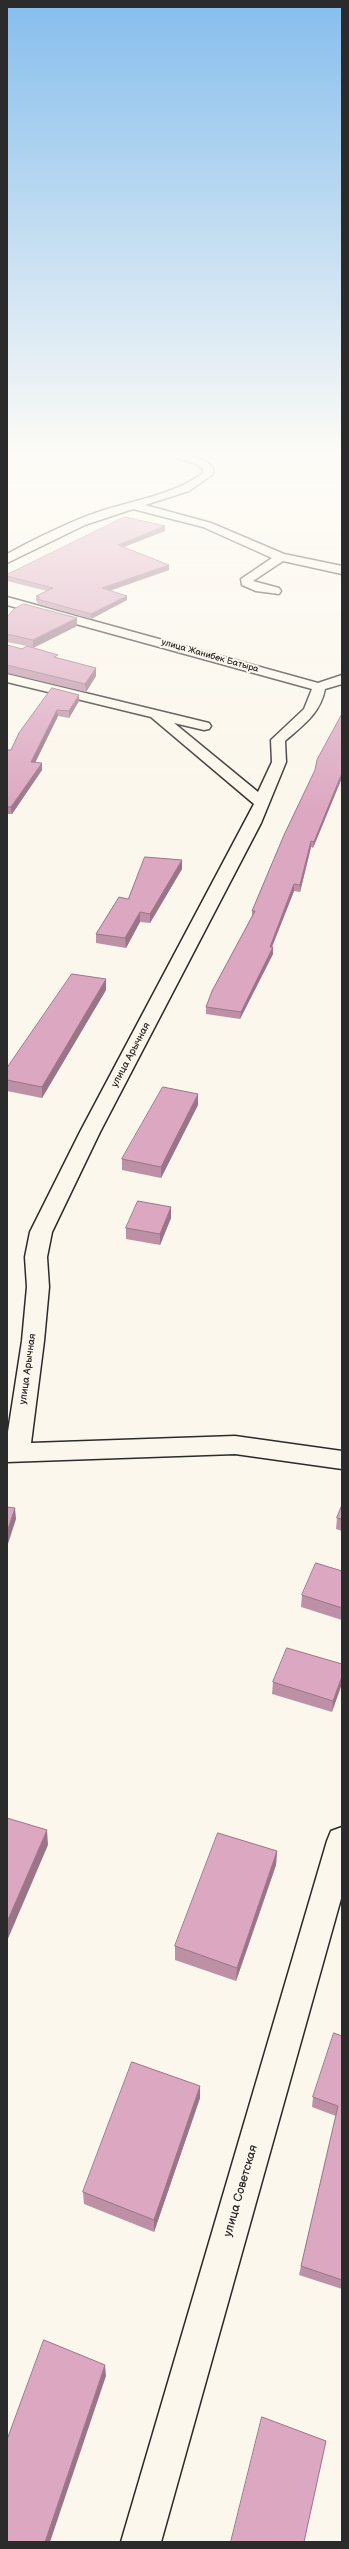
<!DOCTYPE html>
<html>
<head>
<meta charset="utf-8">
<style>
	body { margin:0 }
	#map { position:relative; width:349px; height:2549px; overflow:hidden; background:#fbf7ec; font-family:"Balsamiq Sans",sans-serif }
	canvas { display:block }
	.frame { position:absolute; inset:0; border:8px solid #2b2b2b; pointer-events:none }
</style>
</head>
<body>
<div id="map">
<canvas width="349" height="2549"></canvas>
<div class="frame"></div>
</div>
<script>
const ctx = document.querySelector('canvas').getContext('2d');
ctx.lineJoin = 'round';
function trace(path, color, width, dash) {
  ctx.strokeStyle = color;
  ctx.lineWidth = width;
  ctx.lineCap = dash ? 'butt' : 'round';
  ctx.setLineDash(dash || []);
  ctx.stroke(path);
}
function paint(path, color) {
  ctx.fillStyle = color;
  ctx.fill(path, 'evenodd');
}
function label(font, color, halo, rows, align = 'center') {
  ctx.font = font + ' "Balsamiq Sans",sans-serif';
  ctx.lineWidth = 4;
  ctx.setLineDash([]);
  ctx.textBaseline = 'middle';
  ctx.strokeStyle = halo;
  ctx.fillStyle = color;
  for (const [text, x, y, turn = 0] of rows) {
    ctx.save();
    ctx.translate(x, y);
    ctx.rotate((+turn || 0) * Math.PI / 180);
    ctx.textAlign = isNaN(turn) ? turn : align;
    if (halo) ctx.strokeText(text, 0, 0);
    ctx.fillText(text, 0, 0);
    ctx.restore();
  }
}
const minor = new Path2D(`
	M171 456C186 456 203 455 213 468V474L189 491 145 505 211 523 284 554 342 566V574L283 561 253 581 279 588 281 591 279 594 256 591 242 585 241 579 272 558 203 527 133 509 85 525 7 563V554C37 538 68 522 101 511 135 500 173 495 203 473V469L196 464Z
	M7 597 318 683 342 675V684L325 689C320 714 303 725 285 741L286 762 261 823 100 1132 52 1232 47 1257 49 1287 44 1341 31 1443 235 1436 342 1451V1469L235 1454 7 1462V1438L22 1341 27 1287 25 1257 30 1232 80 1132 254 804 151 717 7 682V674L209 723 211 726 209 729 204 730 174 723 258 792 272 762 271 740 304 709 312 689 7 605Z
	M342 1827V1895L161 2542H121L327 1841 331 1831Z`);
trace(minor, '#2b2b2b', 3);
paint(minor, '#fbf7ec');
paint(new Path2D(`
	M165 531 124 547 169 570 110 591 127 600 91 619 38 604 37 602 36 601V596L47 591 7 581V575Z
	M7 617 77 626 33 648 58 658 96 668V676L86 692 7 673V645L22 649 27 646 7 642Z
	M52 688 79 701 69 718 58 716 35 763H42V770L12 814H7V750H11Z
	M342 714V780H341L313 848 311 847 300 892 294 891 272 947H273V954L240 1019 206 1014V1007L252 916V911Z
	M182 860V869L150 923 140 922 126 948 96 943V934L128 899Z
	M106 990 42 1098 7 1091V1068Z
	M198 1105 161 1178 122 1170V1159Z
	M171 1218 160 1245 126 1239V1228Z
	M342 1505V1531L336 1529 337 1518Z
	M342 1571V1620L301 1607 302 1595Z
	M342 1664 332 1712 272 1694 273 1682Z
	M277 1851 276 1865 236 1981 175 1960V1946Z
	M342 2036V2289L299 2275 301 2266 336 2116 312 2107 313 2097Z
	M200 2098 154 2232 84 2204 83 2192Z`), '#bd90a6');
paint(new Path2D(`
	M165 526V531L118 549V545Z
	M169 565V570L102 593V588Z
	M127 596V600L91 619V614Z
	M77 618V626L33 648V640Z
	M96 668V676L86 692 85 684Z
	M79 695V701L69 718V711Z
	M57 710 58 716 32 769 31 762Z
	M42 763V770L12 814 11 807Z
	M342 773 341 780 313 848 314 842Z
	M311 841V847L300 892V885Z
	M182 860V869L150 923V914Z
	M294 884V891L269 954 270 947Z
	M140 912V922L126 948 125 938Z
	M273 947V954L240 1019 241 1012Z
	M106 979V990L42 1098V1087Z
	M198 1094V1105L161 1178V1167Z
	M171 1207V1218L160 1245V1234Z
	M15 1508 16 1519 7 1547V1532Z
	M342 1676V1684L332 1712 333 1701Z
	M47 1830 48 1845 7 1941V1922Z
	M277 1851 276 1865 236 1981 237 1968Z
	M200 2086V2098L154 2232V2220Z
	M105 2365 106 2376 50 2542H45Z`), '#9a7587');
const building = new Path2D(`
	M125 517 165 526 118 545 169 565 102 588 127 596 91 614 37 599 40 597 36 596 53 588 7 576V575Z
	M24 604 77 618 33 640 7 634V617L14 609Z
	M7 645 22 649 27 646 58 655 54 657 96 668 85 684 7 665Z
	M52 688 79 695 69 711 57 710 31 762 42 763 11 807H7V750H11L19 733Z
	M342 714V773L314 842 311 841 300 885 294 884 270 947H273L241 1012 206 1007 212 991 255 911H252L284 835 315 770 317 760Z
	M145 857 182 860 150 914 140 912 125 938 96 934 119 897 128 899Z
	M72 974 106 979 42 1087 7 1080V1068Z
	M163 1087 198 1094 161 1167 122 1159Z
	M138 1201 171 1207 160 1234 126 1228Z
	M342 1505V1519L337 1518Z
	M7 1507 15 1508 7 1532Z
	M316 1563 342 1571V1608L302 1595Z
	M287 1648 342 1664V1676L333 1701 273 1682Z
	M7 1818 47 1830 7 1922Z
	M218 1833 277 1851 237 1968 175 1946Z
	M334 2033 342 2036V2280L301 2266 338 2106 313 2097Z
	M132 2062 200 2086 154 2220 83 2192Z
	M44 2340 105 2365 45 2542H7V2440Z
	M262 2417 326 2441 304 2542H231Z`);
paint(building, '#dca7c1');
trace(building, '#9a7587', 1);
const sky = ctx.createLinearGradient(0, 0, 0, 813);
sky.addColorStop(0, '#86beed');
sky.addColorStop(0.56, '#fdfbf6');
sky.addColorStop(1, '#fdfbf600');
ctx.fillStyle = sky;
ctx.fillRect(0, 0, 349, 813);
label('9px', '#2b2b2b', '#fbf7ec', [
	["улица Жанибек Батыра",210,656,16]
]);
label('10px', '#2b2b2b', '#fbf7ec', [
	["улица Арычная",131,1055,-62],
	["улица Арычная",28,1369,-82]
]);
label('12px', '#2b2b2b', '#fbf7ec', [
	["улица Советская",241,2191,-74]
]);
</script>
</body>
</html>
